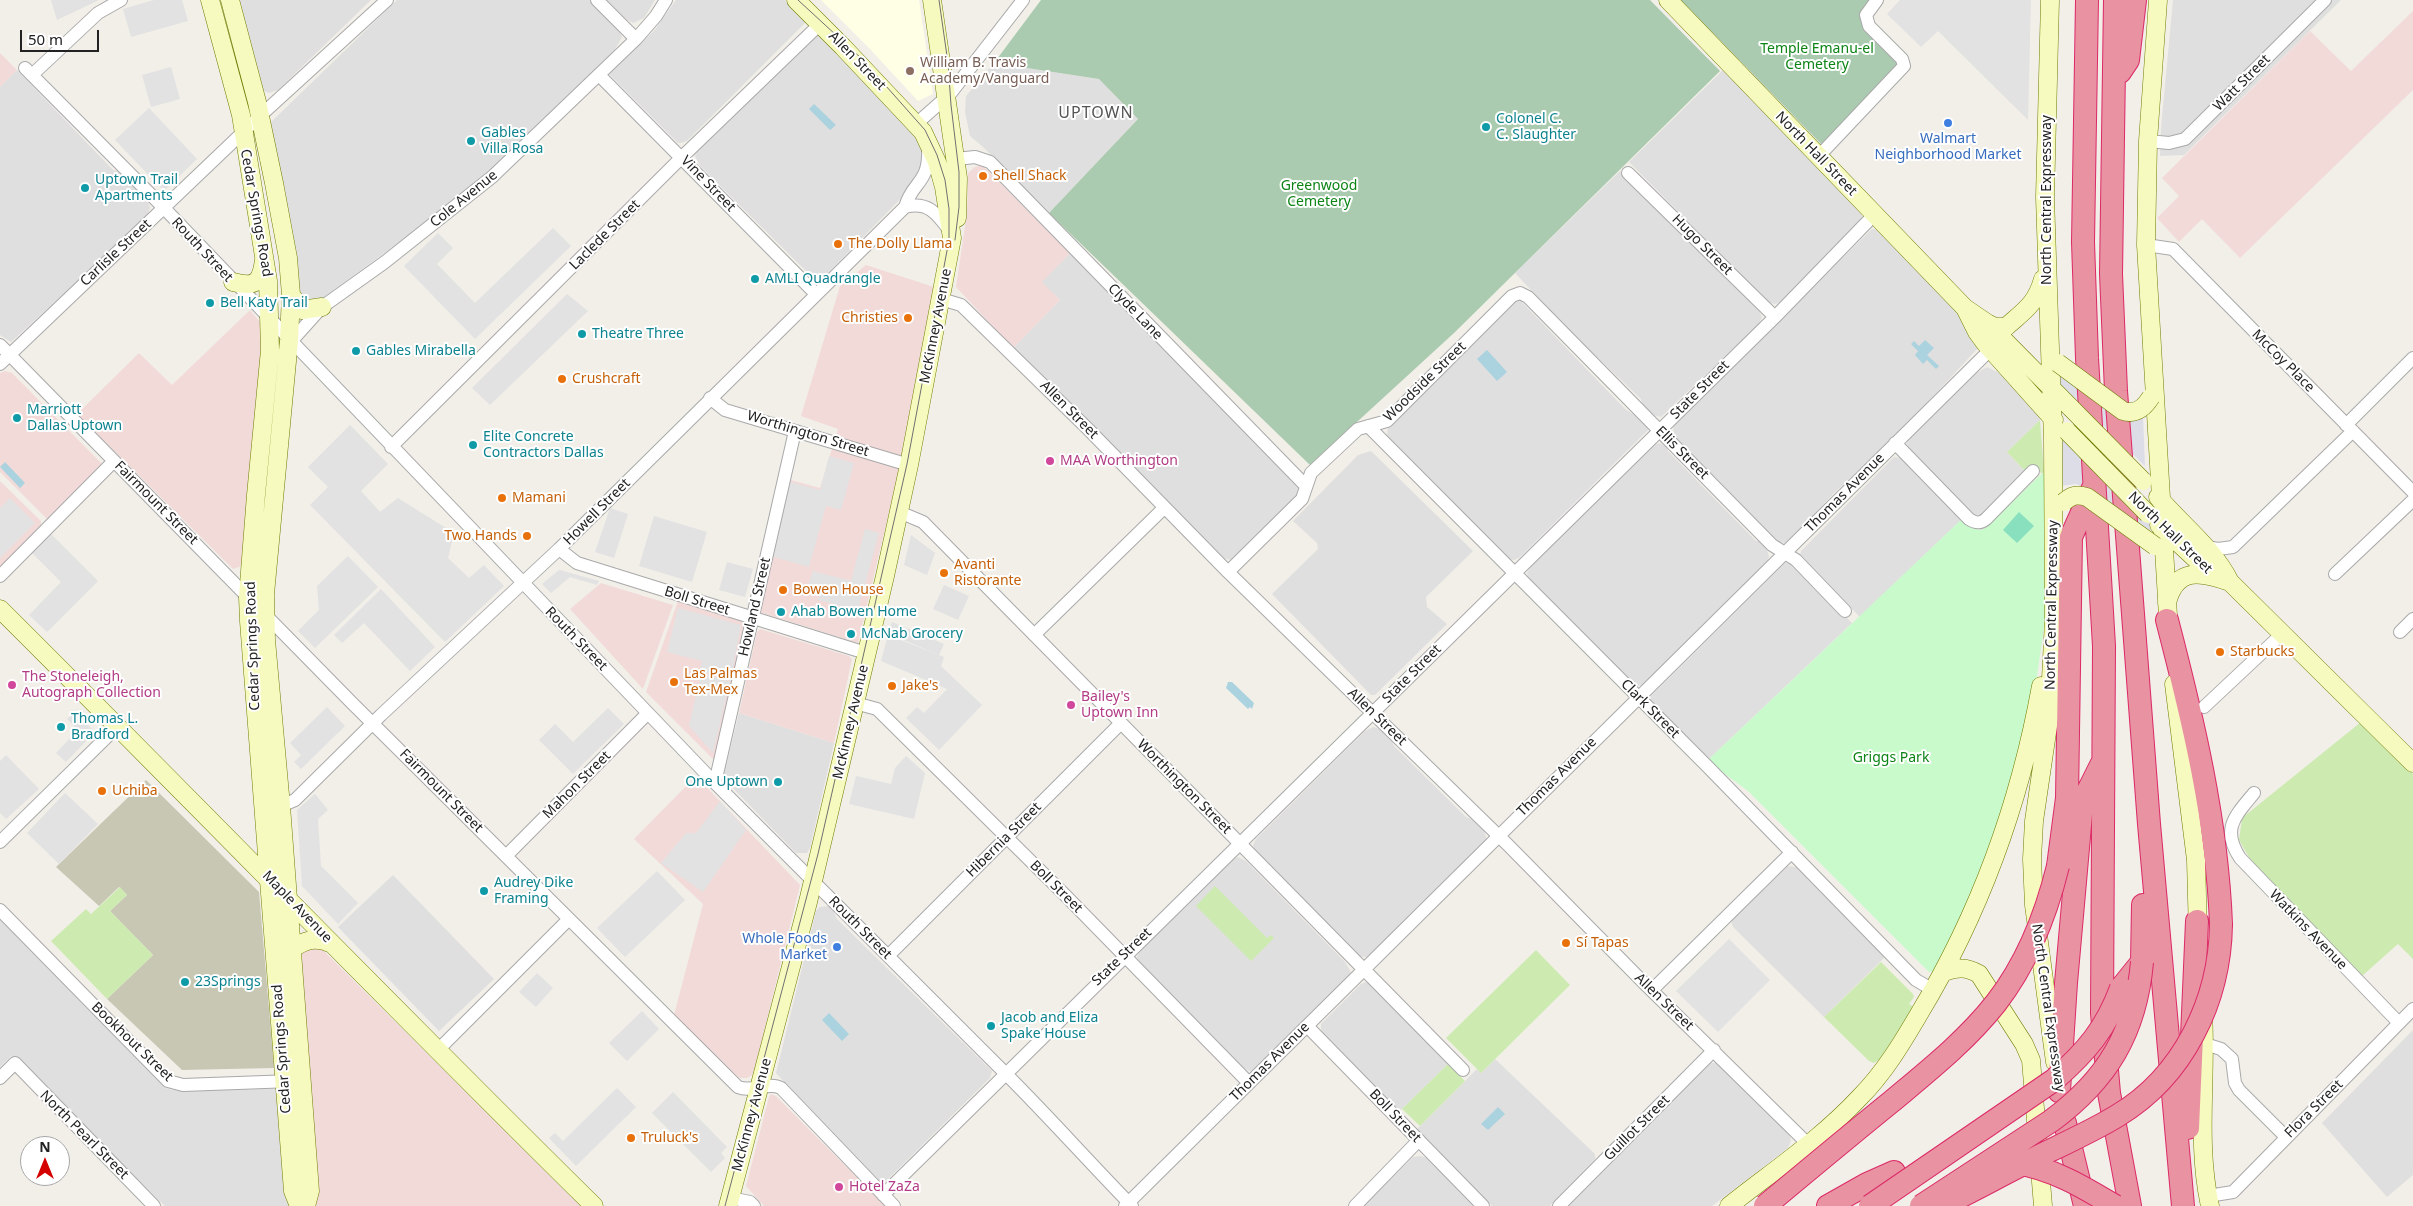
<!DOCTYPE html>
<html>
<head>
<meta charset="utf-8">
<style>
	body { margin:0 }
	#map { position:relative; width:2413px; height:1206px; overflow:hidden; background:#f2efe9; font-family:"Noto Sans",sans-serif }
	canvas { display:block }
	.north { position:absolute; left:20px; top:1136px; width:50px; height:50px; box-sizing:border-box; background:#fff; border:1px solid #a7a7a7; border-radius:50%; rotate:0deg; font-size:14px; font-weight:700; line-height:20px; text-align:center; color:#222 }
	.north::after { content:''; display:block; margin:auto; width:18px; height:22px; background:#d40000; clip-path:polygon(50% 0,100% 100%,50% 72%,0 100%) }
	.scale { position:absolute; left:20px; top:30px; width:79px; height:22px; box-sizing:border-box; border:2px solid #222; border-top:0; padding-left:6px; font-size:15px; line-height:18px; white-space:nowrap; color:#222; -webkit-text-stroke:4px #fff; paint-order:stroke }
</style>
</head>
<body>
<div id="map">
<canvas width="2413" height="1206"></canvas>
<div class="north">N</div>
<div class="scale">50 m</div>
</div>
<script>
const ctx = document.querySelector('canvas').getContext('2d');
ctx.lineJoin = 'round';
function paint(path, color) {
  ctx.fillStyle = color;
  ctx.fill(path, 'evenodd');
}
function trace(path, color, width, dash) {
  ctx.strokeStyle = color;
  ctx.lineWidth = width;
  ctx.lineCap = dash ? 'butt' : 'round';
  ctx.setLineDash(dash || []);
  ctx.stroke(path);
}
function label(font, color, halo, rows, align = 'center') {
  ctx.font = font + ' "Noto Sans",sans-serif';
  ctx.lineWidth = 4;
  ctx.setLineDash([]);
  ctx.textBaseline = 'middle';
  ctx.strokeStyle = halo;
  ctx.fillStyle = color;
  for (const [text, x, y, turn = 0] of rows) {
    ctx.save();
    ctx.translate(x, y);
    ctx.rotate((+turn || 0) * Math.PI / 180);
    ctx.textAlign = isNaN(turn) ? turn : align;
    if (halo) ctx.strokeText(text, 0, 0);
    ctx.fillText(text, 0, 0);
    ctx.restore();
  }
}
paint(new Path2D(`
	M238 0H371L278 90 269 93 264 91 261 86Z
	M397 0H590L616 26 622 37 614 51 498 165 446 208 310 307H302L268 125Z
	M606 0H655L644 18 633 23 626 19Z
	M676 0H785L807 21 687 141 681 143H678L608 73 654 31Z
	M2173 0H2341L2184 155 2160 156 2161 128Z
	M818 32 910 125 924 151 921 178 826 275 818 279 812 277 700 166 695 156 696 150Z
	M994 63 1099 79 1138 119 1049 213 982 146 970 136 965 112 966 96Z
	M17 70 113 170 119 171 148 200 150 208 146 218 11 342 0 335V87Z
	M1723 70 1858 208 1862 216 1860 223 1783 300 1776 304 1769 303 1629 162Z
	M1620 171 1758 309 1762 317 1759 324 1661 417 1653 415 1642 405 1641 399 1598 358 1594 357 1515 273Z
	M1872 229 1879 230 1963 317 1978 348 1900 432 1834 493 1792 539 1785 543 1779 542 1674 436 1673 425Z
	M1070 253 1298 484 1302 496 1234 561 1224 558 1013 348 1060 300 1041 282Z
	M1515 299H1519L1625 409 1644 421 1649 429 1520 557 1514 560 1509 559 1388 437 1387 434 1388 427Z
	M1987 367 1998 372 2042 418 2007 452 2025 471 1983 514 1975 515 1909 450 1907 444 1908 440 1973 375Z
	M1660 443 1668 448 1667 450 1756 541H1760L1766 547 1769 556 1767 564 1643 685 1637 686 1633 685 1528 579 1527 573 1531 566 1653 445Z
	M1371 451 1473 551 1426 597 1427 607 1447 624 1375 695H1371L1272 594 1318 549 1317 543 1293 521 1358 455Z
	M1894 457 1901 458 1964 517 1860 617 1802 560 1800 556 1801 551Z
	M1785 563 1793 564 1852 623 1707 761 1651 703V696Z
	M739 713 834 743 810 848 807 853H796L723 778Z
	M1373 727 1381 729 1390 737 1394 746 1466 817 1472 819 1484 831 1486 837V840L1370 956 1364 957 1355 955 1254 849 1253 845 1256 839 1365 731Z
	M1238 857 1246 861 1345 962 1352 974 1253 1071H1249L1244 1068 1138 961 1137 957 1140 951 1231 860Z
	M1788 866 1796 867 1885 957 1824 1017 1733 927 1731 921Z
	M393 875 494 979 439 1031 338 927Z
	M829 906 832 908 837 919 992 1071 990 1078 886 1181 882 1182 877 1181 776 1073 816 911 820 907Z
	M0 920 165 1088 173 1090 277 1089 283 1101 289 1206H165L11 1056 0 1067Z
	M1366 982 1370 984 1448 1064 1400 1111 1322 1033 1321 1029V1024L1361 984Z
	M2413 1030V1175L2387 1197 2322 1123Z
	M1495 1059 1595 1154V1159L1550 1206H1492L1416 1130 1477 1069 1482 1072Z
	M1711 1063H1718L1788 1131 1791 1140 1788 1148 1712 1206H1567Z
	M1420 1156 1428 1158 1475 1206H1363L1413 1157Z`), '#e0dfdf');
paint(new Path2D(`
	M2413 11V90L2240 258 2202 219 2179 242 2157 218 2179 196 2162 178 2310 31 2351 71Z
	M0 53 17 70 0 87Z
	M982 165 1070 253 1042 282 1060 300 1013 348 956 287 967 213 968 173 975 167Z
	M866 265 934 287 905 445 858 643 756 611 787 479 820 488 838 429 801 416 840 286Z
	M250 310 265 328 242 566 233 569 77 414 139 353 172 385Z
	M5 371 12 373 102 464 48 520 0 472V373Z
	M0 481 41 521V527L0 567Z
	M601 583 673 605 643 689 570 609Z
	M678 601 746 622 714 760 646 692Z
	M760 629 849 656 852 659 834 743 739 713 757 632Z
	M696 776 800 885 755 1068 752 1075 747 1078H740L735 1074 674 1015 703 904 634 839Z
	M320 947 335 962 580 1206H315L299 952Z
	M771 1094 776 1096 885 1206H764L746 1186 769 1097Z`), '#f2dad9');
paint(new Path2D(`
	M821 0H919L933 94 918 101 870 49Z`), '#ffffe5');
paint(new Path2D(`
	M146 780 259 892 274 1068 182 1070 107 999 153 955 110 911 127 895 119 887 99 906 56 867Z`), '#c7c7b4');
paint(new Path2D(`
	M2040 420 2044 472 2042 474 2033 465 2025 471 2007 452Z
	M2361 722 2413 774V959L2398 944 2362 976 2250 859 2239 840 2242 818Z
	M1215 886 1267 938 1271 935 1274 938 1251 961 1196 906Z
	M120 887 127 895 110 911 153 955 107 999 51 941 86 909 91 914Z
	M1536 950 1570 985 1481 1073 1446 1038Z
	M1881 962 1913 994 1914 997 1909 1004 1914 1007 1880 1059 1874 1063 1869 1061 1824 1017Z
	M1448 1064 1465 1081 1420 1126 1402 1109Z`), '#cdebb0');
paint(new Path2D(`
	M1041 0H1650L1720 71 1454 333 1310 465 1049 213 1138 119 1099 79 994 63Z
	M1681 0H1871L1863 10 1900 65 1824 147Z`), '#aacbaf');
paint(new Path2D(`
	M2047 471 2048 599 2033 705 1984 870 1936 971 1929 972 1748 791 1707 761 1964 517 1971 528 1981 530 1987 527 2039 476Z`), '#c8facc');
paint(new Path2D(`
	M2019 512 2034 526 2017 543 2003 530Z`), '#88e0be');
paint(new Path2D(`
	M51 0H99L57 20Z
	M154 0H182L188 21 131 37 123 9Z
	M1900 0H2031L2028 120 1938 31 1921 47 1887 14Z
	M171 67 180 99 151 107 142 75Z
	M149 108 197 159 164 191 115 140Z
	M553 228 571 246 475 339 404 266 438 233 453 248 437 264 475 303Z
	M567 294 588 311 490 405 472 388Z
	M350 425 388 464 361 491 380 512 398 498 454 533 448 558 469 578 484 565 504 586 445 642 310 505 328 487 308 467Z
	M829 456 854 463 841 510 826 506 809 567 770 556 790 482 820 490Z
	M10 498 35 523 0 558V508Z
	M610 508 628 514 614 558 595 552Z
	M654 516 707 532 692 582 639 566Z
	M865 529 879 533 858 610 818 600 821 589 808 586 813 571 851 581Z
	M50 533 98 581 47 632 29 615 61 582 31 552Z
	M911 535 935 553 927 575 904 565Z
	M348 556 378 587 315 648 298 631 319 610 317 586Z
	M727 562 753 569 745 597 719 590Z
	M559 570H560L599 581 597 585 570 577 551 593 542 584Z
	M944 585 969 596 958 620 933 609Z
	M381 589 435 647 410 671 364 623 342 643 334 635Z
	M678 608 741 625 731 678 700 671 702 661 667 652Z
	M892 622 944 644 939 655 887 633Z
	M888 635 944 657 941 666 982 705 939 750 906 718 917 707 924 713 947 689 881 661Z
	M701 674 730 681 713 753 689 726Z
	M327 707 345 726 301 769 294 762 301 755 290 743Z
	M608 708 624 724 573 774 539 740 555 724 573 742Z
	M75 712 95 732 66 762 56 753 78 730 67 719Z
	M6 755 39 789 6 819 0 813V761Z
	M906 756 925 773 914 819 849 804 856 776 891 784 895 768Z
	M65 793 98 824 59 864 27 833Z
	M315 794 328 810 318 819 321 866 358 903 338 924 302 886 297 810Z
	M720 801 746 830 703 892 661 863 686 833H696Z
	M657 871 685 900 625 957 597 928Z
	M1729 939 1770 980 1718 1032 1676 991Z
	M537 973 553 988 536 1007 519 992Z
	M642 1011 659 1029 627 1061 609 1043Z
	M617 1088 636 1107 576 1166 549 1138 555 1133 563 1141Z
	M673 1092 727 1147 721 1153 725 1158 711 1172 652 1113Z`), '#e2e2e2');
paint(new Path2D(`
	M2059 375 2143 414 2145 466 2059 383Z
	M2062 441H2066L2150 524V533L2091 491 2076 484 2060 486Z`), '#dddde8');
paint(new Path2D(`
	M814 104 836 125 830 130 809 109Z
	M1925 340 1934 348 1927 355 1939 366 1936 369 1927 360 1923 364 1915 355 1918 351 1911 344 1914 341 1919 346Z
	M1487 350 1507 372 1497 381 1477 359Z
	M5 462 25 483 20 488 0 467Z
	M1228 682H1232L1254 703 1252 709 1250 707 1248 709 1226 688Z
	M829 1013 849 1034 842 1041 822 1020Z
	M1498 1107 1505 1114 1488 1130 1481 1124Z`), '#aad3df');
const street = new Path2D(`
	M597 0 636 39
	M25 68 164 208 715 783C808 877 902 970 996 1064 1043 1110 1086 1159 1132 1206
	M33 74 98 13 121 0
	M599 75 816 294
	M916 124 950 94 1023 0
	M2148 141 2169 143 2185 139 2325 0
	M1818 157 1904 66 1902 59 1869 26 1866 15 1877 0
	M956 159 975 157 990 162 1306 486
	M1628 173 1775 317
	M905 207C927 201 937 213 949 230
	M2146 245 2173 249 2413 492
	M941 299 961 305 1089 430 1228 572 1508 845 1645 984 1808 1144
	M289 340 296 336 322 307 385 262 492 177 636 39 656 16 666 0
	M0 345 352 703 738 1087C752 1093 768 1081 781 1088L894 1206
	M0 364 260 116 387 0
	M710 398 725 410 909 465
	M2346 425 2413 358
	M1368 426 1708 767 1916 980 1933 990
	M1895 443 1969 519C1975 523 1980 524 1986 519L2033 471
	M391 447 682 157 820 24
	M899 512 923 522 1463 1070
	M2207 547 2218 549 2233 547 2353 431
	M559 549 577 563 866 653
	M1228 572 1302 499 1311 473 1358 429 1387 421 1512 296 1520 293 1528 297 1772 545 1796 560 1845 611
	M2335 574 2413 500
	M0 576 114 461
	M2400 632 2413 619
	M1034 635 1164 508
	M855 703 877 709 1065 895 1249 1083
	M2204 707 2283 633
	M715 783 795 431
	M2254 793C2235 816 2221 829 2240 858L2399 1023
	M281 806 295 800 381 715 559 549 905 207C913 180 930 184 928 147
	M0 842 118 726
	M506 856 648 713
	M0 910 168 1081 183 1085 292 1081
	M888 956 1121 723
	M1652 990 1792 852
	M1307 1026 1483 1206
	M2205 1044 2221 1049 2232 1059 2235 1083 2239 1090 2286 1137
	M437 1051 569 919
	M0 1078 15 1063 154 1206
	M883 1195 1775 317 1874 215
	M2208 1196 2233 1192 2413 1009
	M730 1198 750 1202 754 1206
	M1125 1206 1991 349
	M1355 1206 1419 1140
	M1559 1206 1714 1050`);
const secondary = new Path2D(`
	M210 0 241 115 268 281 270 350 256 495 248 597 249 621 293 1191 299 1206
	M230 0 257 102 274 183 288 258 291 295 289 340 265 594 266 640 281 806 310 1191 306 1206
	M932 0 958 178 957 218
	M1668 0 1965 308 1987 323 2071 408
	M2050 0 2045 197 2053 440 2054 620 2049 719 2034 821 2032 859 2034 905 2055 1062
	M2158 0 2148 141 2146 245 2169 633
	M233 282C256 288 261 282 264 260
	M291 295 302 310 322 307
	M1966 310 1977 332 1985 343 2054 420
	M1987 323 1995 327H2006C2025 310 2036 304 2043 279
	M2158 497C2183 526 2213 548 2230 582
	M2159 525 2215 577
	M2167 603C2176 566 2202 572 2230 582L2413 763
	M0 609C199 807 394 1009 594 1206
	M2174 684 2196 860 2198 934
	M291 950C304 940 316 936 332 944
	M1944 972C1957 967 1967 967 1979 974L2024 1044 2031 1060 2043 1206
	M2203 1012C2207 1077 2196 1143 2210 1206
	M728 1206 808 902 885 576 909 465 952 238 944 187 937 162 923 132 843 47 796 0
	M1729 1206C1773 1171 1821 1139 1860 1097 1884 1073 1902 1043 1919 1014 1980 913 2020 802 2041 686`);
const highway = new Path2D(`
	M2087 0 2083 242 2087 358 2104 646 2102 1013 2109 1093 2130 1206
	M2115 0 2111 274 2116 391 2149 824 2183 1206
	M2120 72 2128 60 2135 0
	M2167 620C2193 720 2217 820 2221 924
	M2058 866 2067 798 2071 537 2093 488
	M2121 988 2142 962 2143 905
	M2059 1091 2066 983 2082 803 2101 765
	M2065 1123 2085 1206
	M2188 1128 2197 921
	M1828 1206 1867 1184 1894 1172`);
trace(street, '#a9a9a9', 14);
trace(secondary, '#707d05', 19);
trace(highway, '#dc2a67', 24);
trace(street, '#fff', 12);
trace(secondary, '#f7fabf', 18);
trace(highway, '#e892a2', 22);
trace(new Path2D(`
	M939 0 948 63 951 105 959 172V207L955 240
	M725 1206 818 854 907 464 949 240V209L945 180 937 155 925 130 862 59 798 0`), '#707070', 1);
const secondaryBridge = new Path2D(`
	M2058 363 2123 411C2136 415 2144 408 2151 397
	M2071 408 2143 481
	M2067 431 2148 514
	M2064 502C2072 495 2077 494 2087 497L2155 546`);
const highwayBridge = new Path2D(`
	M2016 1163C2052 1168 2085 1188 2115 1206
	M1765 1206C1807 1171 1849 1136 1891 1102 1928 1071 1966 1041 1996 1003 2027 963 2046 915 2058 866
	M1870 1206 2054 1080C2086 1052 2106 1029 2121 988
	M1921 1206 2051 1121C2107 1080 2136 1032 2142 962
	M1942 1206C1976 1189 2009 1171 2043 1154 2068 1142 2094 1130 2117 1116 2184 1076 2220 1000 2221 924`);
trace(secondaryBridge, '#707d05', 19, []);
trace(highwayBridge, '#dc2a67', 24, []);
trace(secondaryBridge, '#f7fabf', 18);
trace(highwayBridge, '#e892a2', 22);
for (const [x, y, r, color] of [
	[910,71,5,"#8d6e63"],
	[1948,123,5,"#3f7fe0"],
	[1486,127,5,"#0f9aa8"],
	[471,141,5,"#0f9aa8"],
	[983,176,5,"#e8710a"],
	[85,188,5,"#0f9aa8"],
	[838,244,5,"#e8710a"],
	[755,279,5,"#0f9aa8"],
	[210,303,5,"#0f9aa8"],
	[908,318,5,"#e8710a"],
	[582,334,5,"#0f9aa8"],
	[356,351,5,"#0f9aa8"],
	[562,379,5,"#e8710a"],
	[17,418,5,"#0f9aa8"],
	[473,445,5,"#0f9aa8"],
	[1050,461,5,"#d1479c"],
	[502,498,5,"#e8710a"],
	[527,536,5,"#e8710a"],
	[944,573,5,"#e8710a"],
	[783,590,5,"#e8710a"],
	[781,612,5,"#0f9aa8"],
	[851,634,5,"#0f9aa8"],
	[2220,652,5,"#e8710a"],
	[674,682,5,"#e8710a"],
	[12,685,5,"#d1479c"],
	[892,686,5,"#e8710a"],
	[1071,705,5,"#d1479c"],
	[61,727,5,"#0f9aa8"],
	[778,782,5,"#0f9aa8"],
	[102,791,5,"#e8710a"],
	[484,891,5,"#0f9aa8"],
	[1566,943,5,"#e8710a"],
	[837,947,5,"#3f7fe0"],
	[185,982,5,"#0f9aa8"],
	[991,1026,5,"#0f9aa8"],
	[631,1138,5,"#e8710a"],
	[839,1187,5,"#d1479c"]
]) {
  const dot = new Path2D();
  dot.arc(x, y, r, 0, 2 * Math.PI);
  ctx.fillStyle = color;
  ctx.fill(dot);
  trace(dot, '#fff', 2);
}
label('14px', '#0c8416', '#fff', [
	["Temple Emanu-el",1817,49],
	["Cemetery",1817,65],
	["Greenwood",1319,186],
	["Cemetery",1319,202],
	["Griggs Park",1891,758]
]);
label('14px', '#222', '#fff', [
	["Allen Street",857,61,46],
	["Watt Street",2242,83,-45],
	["North Hall Street",1816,154,46],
	["Vine Street",708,184,46],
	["Cole Avenue",464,199,-39],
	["North Central Expressway",2047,200,-90],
	["Cedar Springs Road",256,213,80],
	["Laclede Street",605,235,-45],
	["Hugo Street",1702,245,45],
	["Routh Street",202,250,47],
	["Carlisle Street",116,253,-43],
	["Clyde Lane",1135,312,46],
	["McKinney Avenue",936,326,-79],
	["McCoy Place",2283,361,45],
	["Woodside Street",1425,382,-44],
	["State Street",1700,390,-45],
	["Allen Street",1069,410,45],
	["Worthington Street",808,434,17],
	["Ellis Street",1682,453,45],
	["Thomas Avenue",1845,493,-45],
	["Fairmount Street",156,503,45],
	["Howell Street",597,512,-45],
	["North Hall Street",2170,533,44],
	["Boll Street",697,601,17],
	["North Central Expressway",2052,605,-89],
	["Howland Street",755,607,-77],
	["Routh Street",576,639,46],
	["Cedar Springs Road",253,646,-92],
	["State Street",1412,674,-45],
	["Clark Street",1650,709,45],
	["Allen Street",1377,717,44],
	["McKinney Avenue",851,722,-77],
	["Thomas Avenue",1557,777,-45],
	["Mahon Street",577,785,-45],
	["Worthington Street",1184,787,45],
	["Fairmount Street",441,791,45],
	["Hibernia Street",1004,840,-45],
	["Boll Street",1056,887,45],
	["Maple Avenue",297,907,46],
	["Routh Street",860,928,45],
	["Watkins Avenue",2308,930,46],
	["State Street",1122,957,-44],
	["Allen Street",1664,1002,44],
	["North Central Expressway",2048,1008,82],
	["Bookhout Street",132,1042,44],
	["Cedar Springs Road",282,1049,-94],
	["Thomas Avenue",1270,1062,-45],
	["Flora Street",2314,1109,-45],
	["McKinney Avenue",752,1115,-75],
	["Boll Street",1395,1116,46],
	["Guillot Street",1637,1128,-45],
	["North Pearl Street",84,1135,45]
]);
label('14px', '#785e54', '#fff', [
	["William B. Travis",920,63],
	["Academy/Vanguard",920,79]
], 'left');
label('14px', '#0d838f', '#fff', [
	["Colonel C.",1496,119],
	["C. Slaughter",1496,135],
	["Gables",481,133],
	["Villa Rosa",481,149],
	["Uptown Trail",95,180],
	["Apartments",95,196],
	["AMLI Quadrangle",765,279],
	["Bell Katy Trail",220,303],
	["Theatre Three",592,334],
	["Gables Mirabella",366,351],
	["Marriott",27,410],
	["Dallas Uptown",27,426],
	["Elite Concrete",483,437],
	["Contractors Dallas",483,453],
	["Ahab Bowen Home",791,612],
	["McNab Grocery",861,634],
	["Thomas L.",71,719],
	["Bradford",71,735],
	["One Uptown",768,782,"right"],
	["Audrey Dike",494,883],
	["Framing",494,899],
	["23Springs",195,982],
	["Jacob and Eliza",1001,1018],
	["Spake House",1001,1034]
], 'left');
label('14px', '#366cbe', '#fff', [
	["Walmart",1948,139],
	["Neighborhood Market",1948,155],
	["Whole Foods",827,939,"right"],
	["Market",827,955,"right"]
]);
label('14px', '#c56008', '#fff', [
	["Shell Shack",993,176],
	["The Dolly Llama",848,244],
	["Christies",898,318,"right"],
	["Crushcraft",572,379],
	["Mamani",512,498],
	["Two Hands",517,536,"right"],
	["Avanti",954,565],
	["Ristorante",954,581],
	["Bowen House",793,590],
	["Starbucks",2230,652],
	["Las Palmas",684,674],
	["Tex-Mex",684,690],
	["Jake's",902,686],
	["Uchiba",112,791],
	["Sí Tapas",1576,943],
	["Truluck's",641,1138]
], 'left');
label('14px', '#b23c85', '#fff', [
	["MAA Worthington",1060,461],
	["The Stoneleigh,",22,677],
	["Autograph Collection",22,693],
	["Bailey's",1081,697],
	["Uptown Inn",1081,713],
	["Hotel ZaZa",849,1187]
], 'left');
ctx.letterSpacing = '1px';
label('16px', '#555', '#fff', [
	["UPTOWN",1096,113]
]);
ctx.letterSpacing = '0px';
</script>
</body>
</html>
